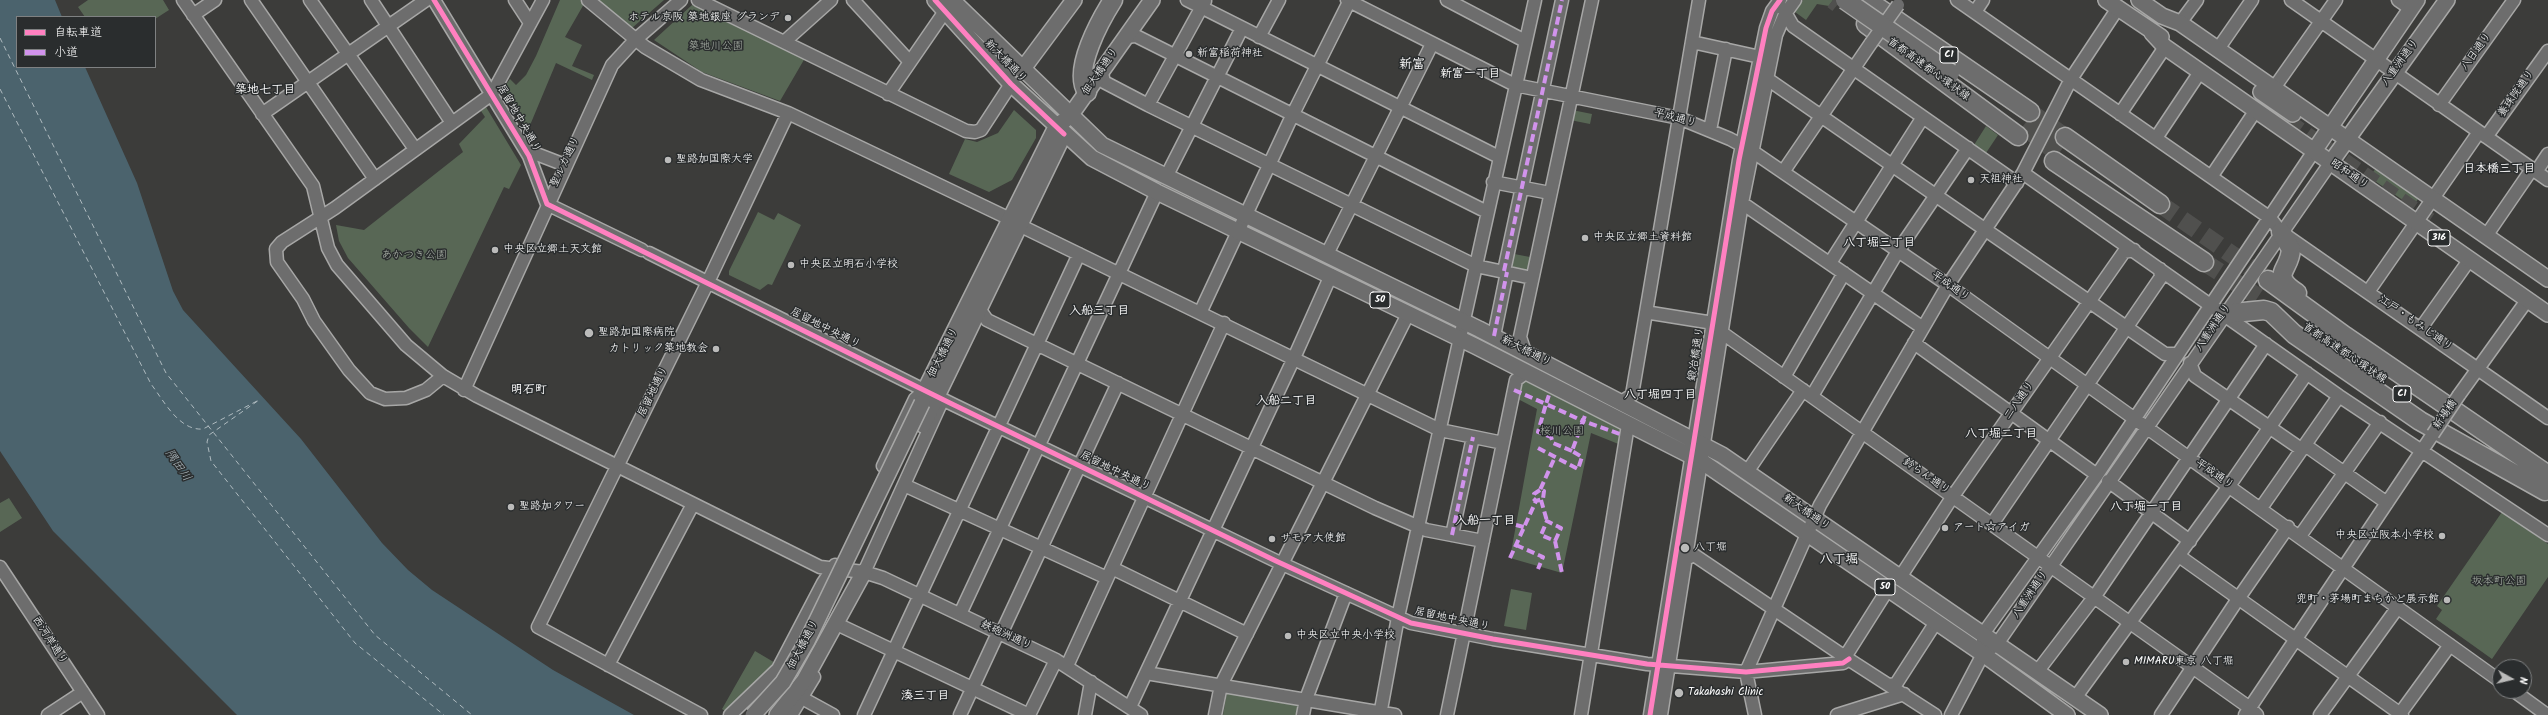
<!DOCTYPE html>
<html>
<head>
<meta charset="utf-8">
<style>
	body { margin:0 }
	#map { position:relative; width:2548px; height:715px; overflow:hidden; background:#3c3c3a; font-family:Kalam,"Klee One",sans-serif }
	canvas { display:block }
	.legend { position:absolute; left:16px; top:16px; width:140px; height:52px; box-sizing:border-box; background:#2a2d2e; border:1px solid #7f8182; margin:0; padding:5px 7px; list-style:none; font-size:12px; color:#fff }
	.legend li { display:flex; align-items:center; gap:8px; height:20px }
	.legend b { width:20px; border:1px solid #7f8182 }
	.north { position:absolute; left:2492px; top:659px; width:40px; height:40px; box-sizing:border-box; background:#2a2d2e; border:1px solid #7f8182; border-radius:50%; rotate:98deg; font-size:11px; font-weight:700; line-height:16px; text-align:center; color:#fff }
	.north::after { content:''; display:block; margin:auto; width:14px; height:18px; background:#bbbbba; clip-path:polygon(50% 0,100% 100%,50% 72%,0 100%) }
</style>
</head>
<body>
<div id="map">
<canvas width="2548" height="715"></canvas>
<ul class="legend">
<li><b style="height:5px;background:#ff80c0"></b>自転車道</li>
<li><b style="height:5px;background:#d193ec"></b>小道</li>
</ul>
<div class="north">N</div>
</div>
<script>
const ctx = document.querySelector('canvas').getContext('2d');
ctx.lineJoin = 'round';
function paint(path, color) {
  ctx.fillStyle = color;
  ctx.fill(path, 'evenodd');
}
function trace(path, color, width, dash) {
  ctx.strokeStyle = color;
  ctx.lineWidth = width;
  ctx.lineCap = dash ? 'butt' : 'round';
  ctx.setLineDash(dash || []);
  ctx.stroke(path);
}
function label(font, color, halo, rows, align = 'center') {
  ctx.font = font + ' Kalam,"Klee One",sans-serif';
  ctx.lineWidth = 3;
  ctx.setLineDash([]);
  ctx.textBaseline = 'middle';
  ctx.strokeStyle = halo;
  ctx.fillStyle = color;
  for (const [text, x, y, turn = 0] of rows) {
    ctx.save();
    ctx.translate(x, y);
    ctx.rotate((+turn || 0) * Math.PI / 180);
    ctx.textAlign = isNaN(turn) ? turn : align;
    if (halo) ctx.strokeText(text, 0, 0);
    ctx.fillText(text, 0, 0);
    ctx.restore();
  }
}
paint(new Path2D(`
	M88 0H163L169 10 155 19V17H85L78 7Z
	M560 0H580L584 4 565 37 582 45 572 66 594 75 592 80 556 63 528 130 503 89 510 79 516 85 526 75 536 56Z
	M598 0H664L632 28 607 11Z
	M1803 0H1833L1829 6 1817 4 1806 20 1795 12Z
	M692 5 805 58 780 101 702 72 654 40Z
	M486 107 521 165 509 189 504 187 428 347 409 328 348 258 339 241 336 225 364 230 463 152 459 144 485 117 481 111Z
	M1014 110 1036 130V138L1012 180 989 192 949 174 965 139 977 142 998 133Z
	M1572 110 1592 114 1590 124 1570 120Z
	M1986 126 1998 135 1986 153 1974 145Z
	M2377 167 2419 197 2415 204 2410 205 2369 177Z
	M758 212 774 220 778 213 801 225 772 285 768 284 760 290 729 275V271Z
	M1509 253 1530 257 1528 271 1506 268Z
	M1525 379 1624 427 1621 445 1591 433 1562 573 1510 558 1537 409 1518 399 1522 380Z
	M9 498 22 518 0 532V503Z
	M2502 512 2548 544V577L2492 659 2436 619 2442 610 2437 606Z
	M1511 589 1532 593 1526 630 1504 626Z
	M755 651 777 664 728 713 722 709Z
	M1227 692 1301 702 1299 715H1223Z`), '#586755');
paint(new Path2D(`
	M0 0H55L62 17H17V67H85L137 183 173 291 183 310 301 439 382 543 408 570 432 590 553 670 634 715H237L53 531 0 451Z`), '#4b636d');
trace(new Path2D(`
	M0 38 166 373 375 635 472 715
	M0 89 151 384C164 401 179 431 203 429L259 400 209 435 207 442 211 461 355 643 444 715`), '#afbbc0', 1, [5, 4]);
trace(new Path2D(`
	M2288 121 2430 220`), '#50504e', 15, [15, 8]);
trace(new Path2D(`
	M1833 0 1838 4
	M2030 112 2065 137
	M2023 126 2059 154
	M2160 204 2268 280
	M2204 262 2258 297`), '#50504e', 18, [18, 9]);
const minor = new Path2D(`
	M183 0 313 186 328 248 337 265 406 345 443 376 477 396 820 567 864 572 883 578 1056 660 1141 715
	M251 0 375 179
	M310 0 415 149
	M371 0 452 123
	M434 0 529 156 547 204 642 250
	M515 0 530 23
	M588 0 645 47 701 80 788 113 1010 219
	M698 0 966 131 975 132 981 130 1011 84
	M853 0 910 62
	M1187 0 1499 157
	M1347 0 1515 85 1679 118 1730 139 1752 151 1948 285 2500 681
	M1447 0 1525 41
	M1957 0 2270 218 2281 232 2548 418
	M2291 0 2548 180
	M2398 0 2411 9
	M1783 9 1793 26 2017 183
	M1975 12 1983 0
	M193 15 215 0
	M2180 23 2197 0
	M1125 37 1136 36 1487 212
	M1259 37 1279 0
	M784 42 831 0
	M1692 42 1760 57
	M2218 49 2252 0
	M1101 69 1104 82 1148 105 1476 266 1532 278
	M1766 78 2165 354H2178
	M2274 88 2336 0
	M888 94 950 4
	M1148 105 1205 1
	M2439 105 2514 0
	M262 114 426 0
	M2120 114 2165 47
	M1710 130 1726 49
	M2486 137 2548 51
	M2156 138 2200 72
	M526 150 565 165
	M1783 172 1871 43
	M2536 172 2548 154
	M2023 173 2339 396 2548 535
	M1166 177 1242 28
	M2211 177 2256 110
	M1493 182 1550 193
	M1742 203 1923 328
	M1021 226 1440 430 1503 443
	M2486 236 2532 169
	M649 253 952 404 1276 561 1411 623 1493 639 1647 664 1746 672 1843 663 1849 659
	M1327 254 1432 44
	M1830 263 1923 117
	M1504 271 1562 0
	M2368 292 2479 132
	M980 310 987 320 1375 508 1426 530 1483 541
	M1200 313 1292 116 1350 0
	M1646 315 1651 313 1707 322 2250 708 2257 715
	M2421 328 2470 259
	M1494 336 1507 272
	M1914 343 2097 475
	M1525 352 1520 337 1592 0
	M2190 363 2195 376 2301 449
	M443 376 426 390 406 398 385 399 370 393 349 370 314 321 303 299 277 262 276 249 282 242 335 208 492 94 543 0
	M1784 377 1844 273
	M464 390 612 65 635 40 681 0
	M2459 395 2528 299
	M1812 396 1898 251 1968 148
	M1621 402 1632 395 1699 0
	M2305 445 2387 503
	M883 466 915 399 925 390
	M1747 472 1803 390
	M2108 481 2190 541
	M904 485 1107 578
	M2261 508 2339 396
	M1992 524 2161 277 2160 269
	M1452 535 1473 437
	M2300 536 2380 422
	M2179 556 2402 715
	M1686 559 1694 555 1845 657 1888 589
	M0 567 98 715
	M1112 568 1247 634
	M861 579 942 401
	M1899 579 1953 496 2124 252 2134 250
	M960 614 1157 192
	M841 626 1029 715 1056 660
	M1001 634 1118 383
	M1990 649 1997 644 2331 162
	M1845 657 1935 715
	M608 665 693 504
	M1067 666 1224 323
	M2037 672 2095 596 2266 344
	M1146 673 1395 715
	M1890 685 1896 684 1936 622
	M2514 691 2547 715
	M802 698 833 715
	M2075 698 2229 486 2307 373
	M1130 707 1294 358 1331 275
	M48 715 83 692
	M701 715 538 627 708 282 788 113
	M730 715 778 669 823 583 835 565
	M791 715 814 677
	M864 715 1079 254
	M960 715 998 633
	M1085 715 1091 682
	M1215 715 1221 685 1408 314
	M1303 715 1306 699 1346 593
	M1380 715 1398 617 1535 0
	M1447 715 1516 380 1527 372
	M1581 715 1628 425
	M1650 715 1739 160 1766 28 1772 11 1780 0
	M1661 715 1742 203 1776 35 1785 14 1795 0
	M1755 715 1746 672 1820 505 1948 285 2023 173 2071 79 2118 8
	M1837 715 1904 694
	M1951 715 1983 654V634L2097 475 2314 151
	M2161 715 2238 599 2288 527
	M2245 715 2433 434
	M2320 715 2398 607
	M2399 715 2450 645`);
const major = new Path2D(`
	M935 0 1011 84 1092 158 1157 192 1475 346 1701 461 1983 654 2067 715
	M952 0 1102 145 1479 329 1722 455 2100 715
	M2106 0 2161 37
	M2139 0 2162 16 2180 23 2548 279
	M2152 33 2165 47 2548 314
	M1022 70 1074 0
	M2261 92 2293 114
	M2314 151 2417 0
	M2331 162 2447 0
	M922 403 925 390 1056 127 1070 116 1152 0
	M923 425 1060 142
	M777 715 804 681 864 572`);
const highway = new Path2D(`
	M1867 0 2030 112
	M1866 24 2018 136
	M1087 92C1072 70 1101 19 1113 0
	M2065 137 2160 204
	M2054 161 2204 262
	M2281 232 2291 249C2290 271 2269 274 2297 293
	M2268 280 2345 336 2548 475
	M2223 314 2264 310 2271 312 2294 334 2420 421 2545 491`);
trace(minor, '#a7a7a6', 15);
trace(major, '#a7a7a6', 18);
trace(highway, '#a7a7a6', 21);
trace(minor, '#6d6d6d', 12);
trace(major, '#6d6d6d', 15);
trace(highway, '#6d6d6d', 18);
const minorBridge = new Path2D(`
	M1871 43 1898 5
	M2433 434 2459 395`);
const majorBridge = new Path2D(`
	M753 715 783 682 807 641 922 403`);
const highwayBridge = new Path2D(`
	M1845 0 1950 73`);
trace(minorBridge, '#a7a7a6', 15, []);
trace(majorBridge, '#a7a7a6', 18, []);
trace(highwayBridge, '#a7a7a6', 21, []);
trace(minorBridge, '#6d6d6d', 12);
trace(majorBridge, '#6d6d6d', 15);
trace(highwayBridge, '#6d6d6d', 18);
trace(new Path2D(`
	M1504 271 1562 0
	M1494 336 1507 272
	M1514 390 1546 404 1549 395
	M1538 448 1578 469 1582 457 1572 451 1583 421 1620 434
	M1572 451 1553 443 1551 437 1538 432 1546 404 1583 421 1586 413
	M1540 490 1534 494 1533 498 1536 501 1543 499 1544 491 1540 490 1555 457
	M1541 500 1547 521
	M1516 525 1524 527
	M1452 535 1473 437
	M1555 541 1561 528 1547 521 1541 535 1555 541 1562 573
	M1516 545 1543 557 1538 569
	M1510 558 1536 501`), '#d193ec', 4, [8, 4]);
trace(new Path2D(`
	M434 0 529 156 547 204 952 404 1276 561 1411 623 1493 639 1647 664 1746 672 1843 663 1849 659
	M935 0 1011 84 1064 134
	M1650 715 1739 160 1766 28 1772 11 1780 0`), '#ff80c0', 5);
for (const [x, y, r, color] of [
	[788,18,4,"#bbbbba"],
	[1189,54,4,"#bbbbba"],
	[668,160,4,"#bbbbba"],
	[1971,180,4,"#bbbbba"],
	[1585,238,4,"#bbbbba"],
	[495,250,4,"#bbbbba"],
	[791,265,4,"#bbbbba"],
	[589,333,5,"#bbbbba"],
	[716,349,4,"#bbbbba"],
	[511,507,4,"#bbbbba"],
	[1945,528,4,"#bbbbba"],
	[2442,536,4,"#bbbbba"],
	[1272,539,4,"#bbbbba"],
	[1685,548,5,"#bbbbba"],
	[2447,600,4,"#bbbbba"],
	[1288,636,4,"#bbbbba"],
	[2126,662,4,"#bbbbba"],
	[1679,693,5,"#bbbbba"]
]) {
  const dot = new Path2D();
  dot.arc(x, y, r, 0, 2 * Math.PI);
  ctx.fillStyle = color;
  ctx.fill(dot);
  trace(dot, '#2a2d2e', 1.5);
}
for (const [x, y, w] of [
	[1949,55,18],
	[2439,238,22],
	[1380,300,20],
	[2402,394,18],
	[1885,587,20]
]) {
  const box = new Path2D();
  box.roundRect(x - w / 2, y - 8, w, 16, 3);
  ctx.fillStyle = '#2a2d2e';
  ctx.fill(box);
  trace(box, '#fff', 1);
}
label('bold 10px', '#fff', null, [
	["C1",1949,55],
	["316",2439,238],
	["50",1380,300],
	["C1",2402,394],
	["50",1885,587]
]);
label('11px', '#fff', '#2a2d2e', [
	["ホテル京阪 築地銀座 グランデ",780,18,"right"],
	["新富稲荷神社",1197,54],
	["聖路加国際大学",676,160],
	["天祖神社",1979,180],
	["中央区立郷土資料館",1593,238],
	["中央区立郷土天文館",503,250],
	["中央区立明石小学校",799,265],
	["聖路加国際病院",598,333],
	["カトリック築地教会",708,349,"right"],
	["聖路加タワー",519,507],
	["アート☆アイガ",1953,528],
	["中央区立阪本小学校",2434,536,"right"],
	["サモア大使館",1280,539],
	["八丁堀",1694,548],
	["兜町・茅場町まちかど展示館",2439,600,"right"],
	["中央区立中央小学校",1296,636],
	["MIMARU東京 八丁堀",2134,662],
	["Takahashi Clinic",1688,693]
], 'left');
label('11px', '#aeb6ac', '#2a2d2e', [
	["築地川公園",716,47],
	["あかつき公園",414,256],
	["桜川公園",1562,432],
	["坂本町公園",2499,582]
]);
label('11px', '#fff', '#2a2d2e', [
	["八日通り",2477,52,-54],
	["新大橋通り",1005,62,46],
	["八重洲通り",2401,63,-54],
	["首都高速都心環状線",1928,70,36],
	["佃大橋通り",1101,72,-55],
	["養珠院通り",2517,94,-55],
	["居留地中央通り",518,119,60],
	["平成通り",1675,119,15],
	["聖ルカ通り",566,162,-65],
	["昭和通り",2349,175,35],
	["平成通り",1950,287,35],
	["江戸・もみじ通り",2415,324,35],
	["八重洲通り",2214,328,-56],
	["居留地中央通り",825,329,27],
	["新大橋通り",1526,352,27],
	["佃大橋通り",944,353,-63],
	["鍛冶橋通り",1697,354,-81],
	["首都高速都心環状線",2344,354,34],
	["居留地通り",654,392,-64],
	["二八通り",2020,401,-55],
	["新場橋",2446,415,-56],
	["居留地中央通り",1115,472,26],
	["平成通り",2214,475,35],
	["鈴らん通り",1926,477,35],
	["新大橋通り",1806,513,35],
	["八重洲通り",2031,595,-56],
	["居留地中央通り",1452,620,12],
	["鉄砲洲通り",1006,636,25],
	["西河岸通り",49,641,57],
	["佃大橋通り",804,645,-62]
]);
label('bold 12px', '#fff', '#2a2d2e', [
	["新富一丁目",1470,75],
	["築地七丁目",265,91],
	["日本橋三丁目",2499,170],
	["八丁堀三丁目",1879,244],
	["入船三丁目",1099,312],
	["明石町",529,391],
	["八丁堀四丁目",1660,396],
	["入船二丁目",1286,402],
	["八丁堀二丁目",2001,435],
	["八丁堀一丁目",2146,508],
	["入船一丁目",1485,522],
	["湊三丁目",925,697]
]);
label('italic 12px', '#afbbc0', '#2a2d2e', [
	["隅田川",177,466,56]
]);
label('bold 13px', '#fff', '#2a2d2e', [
	["新富",1412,66],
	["八丁堀",1839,561]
]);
</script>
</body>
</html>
